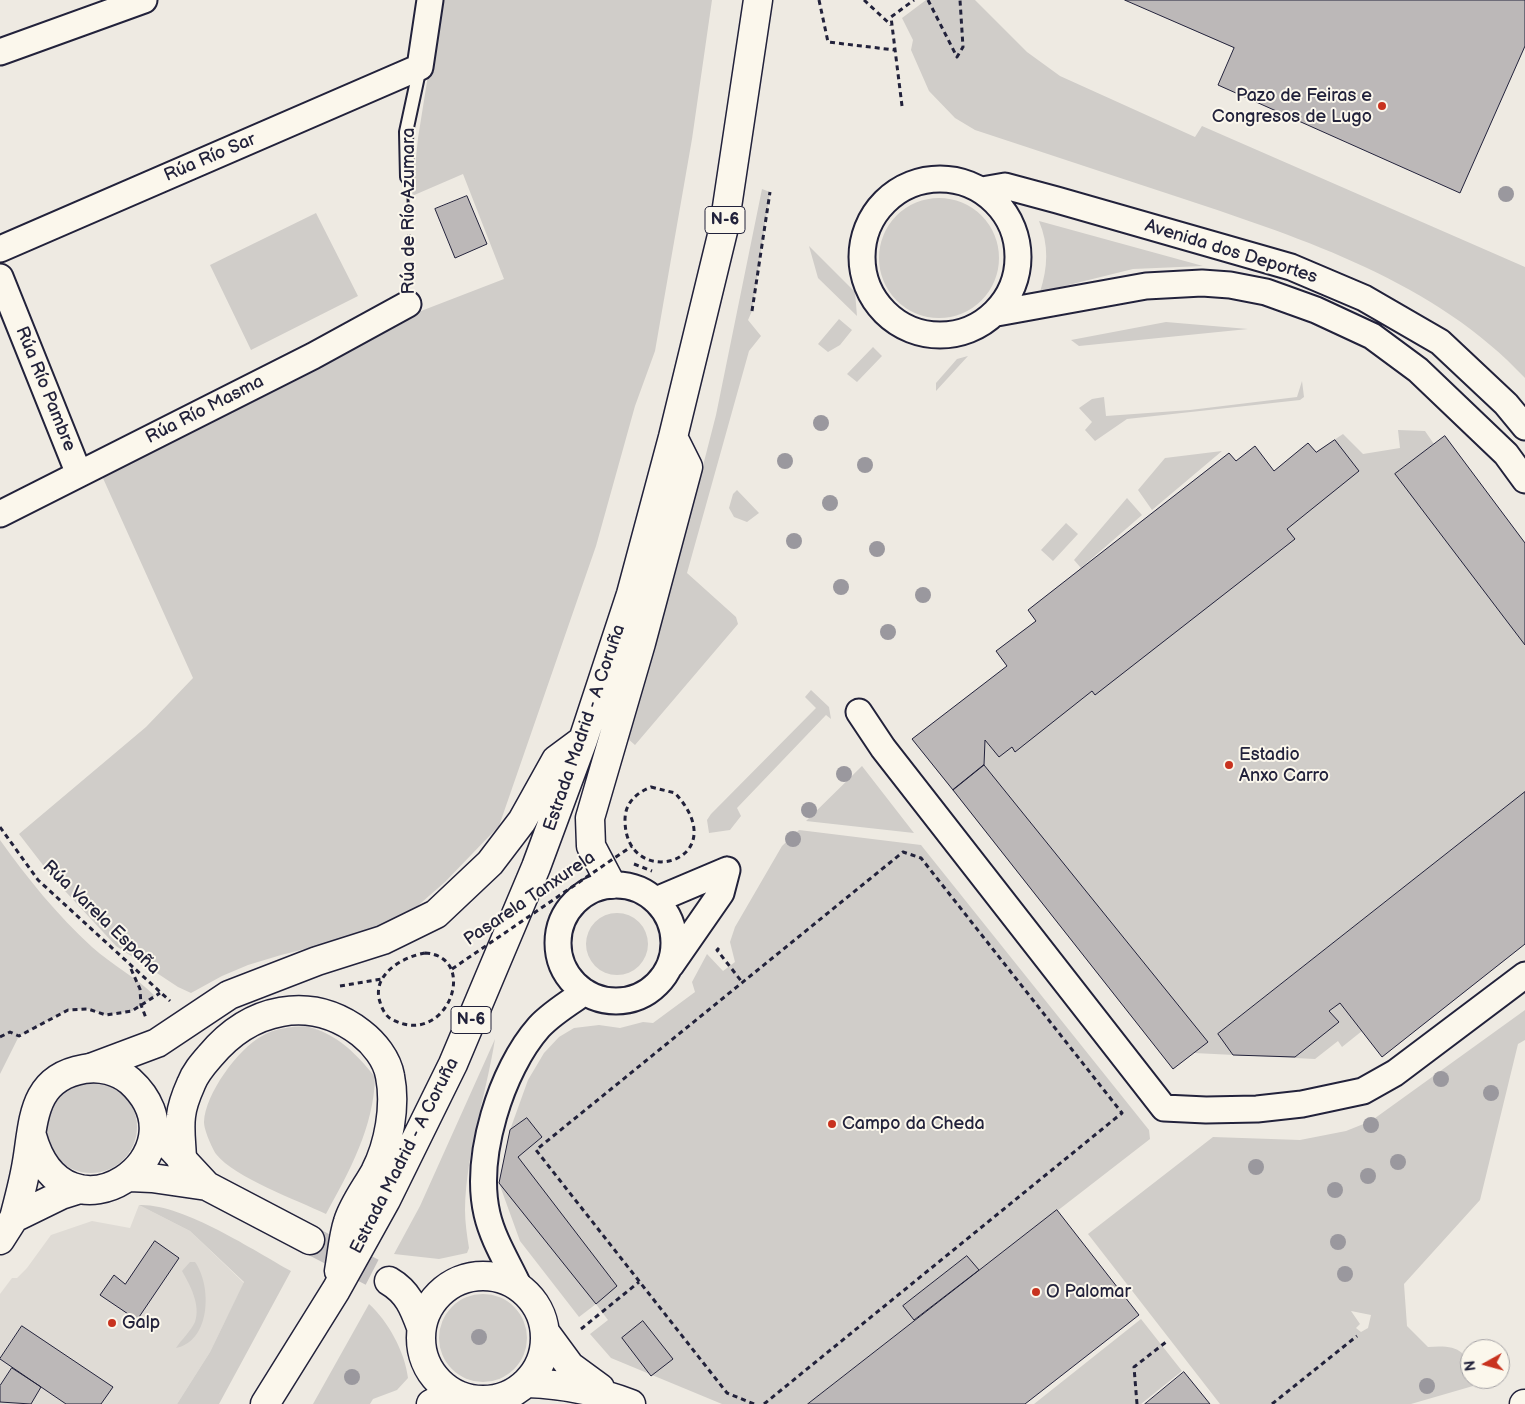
<!DOCTYPE html>
<html>
<head>
<meta charset="utf-8">
<style>
	body { margin:0 }
	#map { position:relative; width:1525px; height:1404px; overflow:hidden; background:#eeeae2; font-family:"Balsamiq Sans",sans-serif }
	canvas { display:block }
	.north { position:absolute; left:1460px; top:1339px; width:50px; height:50px; box-sizing:border-box; background:#fbf7ec; border:1px solid #a4a2a5; border-radius:50%; rotate:263deg; font-size:14px; font-weight:700; line-height:20px; text-align:center; color:#22223b }
	.north::after { content:''; display:block; margin:auto; width:18px; height:22px; background:#c8321e; clip-path:polygon(50% 0,100% 100%,50% 72%,0 100%) }
</style>
</head>
<body>
<div id="map">
<canvas width="1525" height="1404"></canvas>
<div class="north">N</div>
</div>
<script>
const ctx = document.querySelector('canvas').getContext('2d');
ctx.lineJoin = 'round';
function paint(path, color) {
  ctx.fillStyle = color;
  ctx.fill(path, 'evenodd');
}
function trace(path, color, width, dash) {
  ctx.strokeStyle = color;
  ctx.lineWidth = width;
  ctx.lineCap = dash ? 'butt' : 'round';
  ctx.setLineDash(dash || []);
  ctx.stroke(path);
}
function label(font, color, halo, rows, align = 'center') {
  ctx.font = font + ' "Balsamiq Sans",sans-serif';
  ctx.lineWidth = 4;
  ctx.setLineDash([]);
  ctx.textBaseline = 'middle';
  ctx.strokeStyle = halo;
  ctx.fillStyle = color;
  for (const [text, x, y, turn = 0] of rows) {
    ctx.save();
    ctx.translate(x, y);
    ctx.rotate((+turn || 0) * Math.PI / 180);
    ctx.textAlign = isNaN(turn) ? turn : align;
    if (halo) ctx.strokeText(text, 0, 0);
    ctx.fillText(text, 0, 0);
    ctx.restore();
  }
}
paint(new Path2D(`
	M139 1205 190 1231 244 1283 210 1352 177 1404H0V1294L12 1278H17L27 1268 51 1235 92 1221 130 1228Z`), '#dfdbd5');
paint(new Path2D(`
	M440 0H712L692 139 655 351 635 406 596 546 499 826 445 882 406 916 384 929 281 955 248 965 222 976 191 993 178 987 116 946 53 878 19 834 146 727 193 678 102 476 267 395 421 311 504 279 463 174 412 196 418 138Z
	M926 0H975L1027 52 1060 76 1195 137 1202 126 1525 267V378C1436 282 1304 239 1184 199 1114 176 1045 153 975 130L955 118 929 91 911 50 913 40 902 18Z
	M762 189 770 192 752 311 748 320 761 336 749 351 687 573 736 617 738 624 635 745 627 738 676 571 716 415Z
	M879 258a60 60 0 1 1 120 0a60 60 0 1 1-120 0Z
	M316 213 358 296 251 350 210 265Z
	M1039 221 1203 266 1133 269 1040 292C1048 267 1049 245 1039 221Z
	M809 246 855 292 857 316 818 278Z
	M839 319 852 330 840 345 828 352 818 344Z
	M1166 322 1248 329 1079 346 1071 340Z
	M873 347 882 356 857 382 847 374Z
	M968 356 936 391V383L957 359Z
	M1302 381 1304 397 1300 400 1127 419 1095 441 1085 430 1092 422 1079 408 1092 399 1104 397 1106 416 1190 410 1297 397Z
	M1398 430 1425 431 1434 444 1445 436 1525 543V944L1382 1057 1362 1031 1342 1047 1338 1041 1315 1059 1194 1053 1173 1069 912 739 1007 666 996 651 1036 621 1028 610 1229 453 1236 461 1255 446 1274 471 1308 443 1316 452 1343 434 1363 454 1400 448Z
	M1222 451 1152 510 1138 490 1165 458Z
	M737 490 759 513 747 522 734 517 729 508 733 494Z
	M1127 498 1142 515 1081 568 1074 560Z
	M1066 523 1078 534 1053 561 1041 550Z
	M811 690 829 707 831 719 826 715 737 808 741 816 730 830 709 833 707 820 711 814 816 708 805 697Z
	M862 766 914 833 806 821Z
	M799 830 921 845 1149 1130 1150 1139 808 1404H722L611 1358 590 1334 608 1320 596 1304 579 1317 520 1241 499 1183 510 1130 528 1080 544 1053 559 1037 574 1028 599 1025 620 1028 643 1022 653 1023 695 992 692 982 707 954 723 971 735 962 730 942 735 927 782 846Z
	M0 840C28 879 57 915 92 947 112 965 136 977 155 996L132 1011 106 1015 88 1009 68 1010 19 1036 0 1074Z
	M586 944a31 31 0 1 1 62 0a31 31 0 1 1-62 0Z
	M1525 1010V1040L1518 1044 1480 1200 1404 1284 1407 1326 1428 1347C1454 1345 1470 1348 1470 1379H1473V1386L1411 1404H1220L1088 1234 1213 1137 1300 1140 1346 1131 1371 1121ZM1351 1311 1371 1315 1368 1328 1361 1332 1356 1328 1360 1324Z
	M306 1026C337 1034 356 1053 375 1077 374 1127 349 1172 326 1214 297 1200 235 1178 216 1154 212 1148 204 1130 204 1122 205 1094 238 1049 262 1036 275 1028 291 1027 306 1026Z
	M495 1039C486 1096 466 1152 465 1210 465 1222 467 1236 469 1248L467 1253 439 1259 394 1254 420 1206Z
	M45 1127a46 46 0 1 1 92 0a46 46 0 1 1-92 0Z
	M139 1205C182 1203 253 1250 291 1271L219 1404H177L210 1352 244 1282 190 1231Z
	M190 1262H195C212 1286 211 1341 176 1348 181 1340 191 1331 195 1322 201 1305 190 1285 182 1271Z
	M439 1338a44 44 0 1 1 88 0a44 44 0 1 1-88 0Z
	M369 1304C388 1321 405 1352 408 1378L397 1390 373 1399 370 1404H313Z
	M1141 1319 1182 1371 1141 1404H1034Z`), '#d0cdc9');
const building = new Path2D(`
	M1125 0H1525V46L1460 193 1218 85 1234 48Z
	M467 196 487 244 455 258 435 209Z
	M1445 436 1525 543V645L1395 474Z
	M1335 440 1359 471 1287 529 1295 539 1095 695 1092 691 1015 752 1012 747 999 757 985 740 984 765 953 790 912 739 1007 666 996 651 1036 621 1028 610 1229 453 1236 461 1255 446 1274 471 1308 443 1316 452Z
	M984 765 1208 1042 1173 1069 953 790Z
	M1525 792V944L1382 1057 1340 1003 1329 1011 1339 1022 1295 1057 1233 1055 1218 1034Z
	M527 1118 542 1137 518 1157 617 1286 596 1304 499 1183 510 1130Z
	M1057 1210 1139 1315 1025 1404H808Z
	M155 1241 179 1258 137 1320 100 1295 114 1275 125 1284Z
	M967 1256 979 1270 914 1320 903 1306Z
	M643 1321 673 1359 651 1376 622 1338Z
	M22 1326 113 1387 101 1404H66L0 1359Z
	M12 1368 41 1387 31 1404 0 1402V1386Z
	M1184 1372 1210 1404H1145Z`);
paint(building, '#bcb8b8');
trace(building, '#22223b', 1);
trace(new Path2D(`
	M310 1240 389 1281`), '#c5c2c1', 28, [28, 14]);
const lane = new Path2D(`
	M407 177 406 132 420 67`);
const street = new Path2D(`
	M0 52 144 0
	M862 257a78 78 0 1 1 156 0a78 78 0 1 1-156 0Z
	M982 190 1005 186 1057 200 1291 267 1364 298 1440 342 1506 404 1525 427
	M0 249 420 67 430 0
	M0 277 79 474
	M997 313 1146 286 1202 283 1230 285 1266 292 1316 310 1372 336 1418 370 1506 454 1525 480
	M0 514 313 356 408 304
	M859 712 883 748 1164 1108 1206 1110 1257 1109 1302 1104 1363 1091 1395 1073 1525 975
	M558 943a58 58 0 1 1 116 0a58 58 0 1 1-116 0Z
	M656 900 727 870
	M671 965 721 893 727 870
	M519 1287C508 1263 493 1240 487 1214 474 1157 501 1070 539 1027 552 1013 569 1003 585 992`);
const secondary = new Path2D(`
	M167 1143 207 1186 310 1240
	M130 1177 152 1178 207 1186
	M14 1218C19 1199 24 1181 27 1162 34 1120 32 1078 84 1069 100 1066 118 1071 130 1081 210 1154 65 1253 32 1136
	M0 1240 14 1218 61 1195 80 1189
	M421 1338a62 62 0 1 1 124 0a62 62 0 1 1-124 0Z
	M389 1281C408 1292 414 1308 421 1327
	M545 1332 570 1366 600 1388
	M527 1383C563 1384 597 1391 631 1404
	M1524 1404H1525`);
const highway = new Path2D(`
	M611 884 591 846 590 818 641 643 688 467 673 437
	M93 1067 157 1043 229 995 317 961 383 940 436 914 490 863 522 821 556 760 583 740
	M182 1162C182 1147 179 1131 181 1116 182 1106 187 1093 191 1084 195 1073 203 1064 210 1056 250 1008 310 994 361 1033 374 1043 387 1059 390 1076 396 1106 389 1145 375 1172 366 1188 353 1205 348 1222 343 1237 342 1255 339 1271
	M265 1404 336 1290 386 1200 453 1064 536 867 583 740 631 594 673 437 724 227 758 0
	M431 1404 452 1393`);
trace(lane, '#22223b', 16);
trace(street, '#22223b', 29);
trace(secondary, '#22223b', 31);
trace(highway, '#22223b', 31);
trace(new Path2D(`
	M819 0 828 42 895 50
	M864 0 891 25
	M928 0 957 57 963 47 960 0
	M902 106 891 17 914 0
	M408 198 410 279
	M752 311 770 192
	M651 787 675 793C738 862 625 893 625 820 625 803 636 793 651 787Z
	M0 827 38 880 170 1001
	M634 864 652 871
	M719 948 717 950 742 982
	M425 953C480 956 448 1048 393 1020 386 1017 382 1009 380 1002 371 975 402 957 425 953Z
	M131 969 140 989 141 1005 146 1018
	M340 986 382 979
	M0 1037 10 1032 19 1036 68 1010 88 1009 106 1015 132 1011 160 993
	M581 1329 639 1282
	M754 1404 727 1393 536 1150 903 852 921 858 1122 1113 764 1404
	M1137 1404 1134 1367 1166 1342
	M1272 1404 1357 1336`), '#22223b', 3, [5, 4]);
trace(lane, '#fbf7ec', 12);
trace(street, '#fbf7ec', 25);
trace(secondary, '#fbf7ec', 28);
trace(highway, '#fbf7ec', 28);
trace(new Path2D(`
	M452 969 632 846`), '#22223b', 3, [5, 4]);
ctx.fillStyle = '#9a989e';
for (const [x, y] of [
	[1506,194],
	[821,423],
	[785,461],
	[865,465],
	[830,503],
	[794,541],
	[877,549],
	[841,587],
	[923,595],
	[888,632],
	[844,774],
	[809,810],
	[793,839],
	[1441,1079],
	[1491,1093],
	[1371,1125],
	[1398,1162],
	[1256,1167],
	[1368,1176],
	[1335,1190],
	[1338,1242],
	[1345,1274],
	[479,1337],
	[352,1377],
	[1427,1386]
]) {
  ctx.beginPath();
  ctx.arc(x, y, 8, 0, 2 * Math.PI);
  ctx.fill();
}
for (const [x, y, r, color] of [
	[1382,106,5,"#c8321e"],
	[1229,765,5,"#c8321e"],
	[832,1124,5,"#c8321e"],
	[1036,1292,5,"#c8321e"],
	[112,1323,5,"#c8321e"]
]) {
  const dot = new Path2D();
  dot.arc(x, y, r, 0, 2 * Math.PI);
  ctx.fillStyle = color;
  ctx.fill(dot);
  trace(dot, '#fbf7ec', 2);
}
for (const [x, y, w] of [
	[725,220,40],
	[471,1020,40]
]) {
  const box = new Path2D();
  box.roundRect(x - w / 2, y - 13.5, w, 27, 4);
  ctx.fillStyle = '#fbf7ec';
  ctx.fill(box);
  trace(box, '#22223b', 1);
}
label('bold 16px', '#22223b', null, [
	["N-6",725,220],
	["N-6",471,1020]
]);
label('18px', '#22223b', '#fbf7ec', [
	["Pazo de Feiras e",1372,96,"right"],
	["Congresos de Lugo",1372,117,"right"],
	["Estadio",1239,755],
	["Anxo Carro",1239,776],
	["Campo da Cheda",842,1124],
	["O Palomar",1046,1292],
	["Galp",122,1323]
], 'left');
label('18px', '#22223b', '#fbf7ec', [
	["Rúa Río Sar",210,158,-23],
	["Rúa de Río Azumara",409,211,-90],
	["Avenida dos Deportes",1231,252,17],
	["Rúa Río Pambre",45,389,68],
	["Rúa Río Masma",205,410,-27],
	["Estrada Madrid - A Coruña",585,728,-71],
	["Pasarela Tanxurela",530,899,-34],
	["Rúa Varela España",101,918,44],
	["Estrada Madrid - A Coruña",405,1156,-63]
]);
</script>
</body>
</html>
